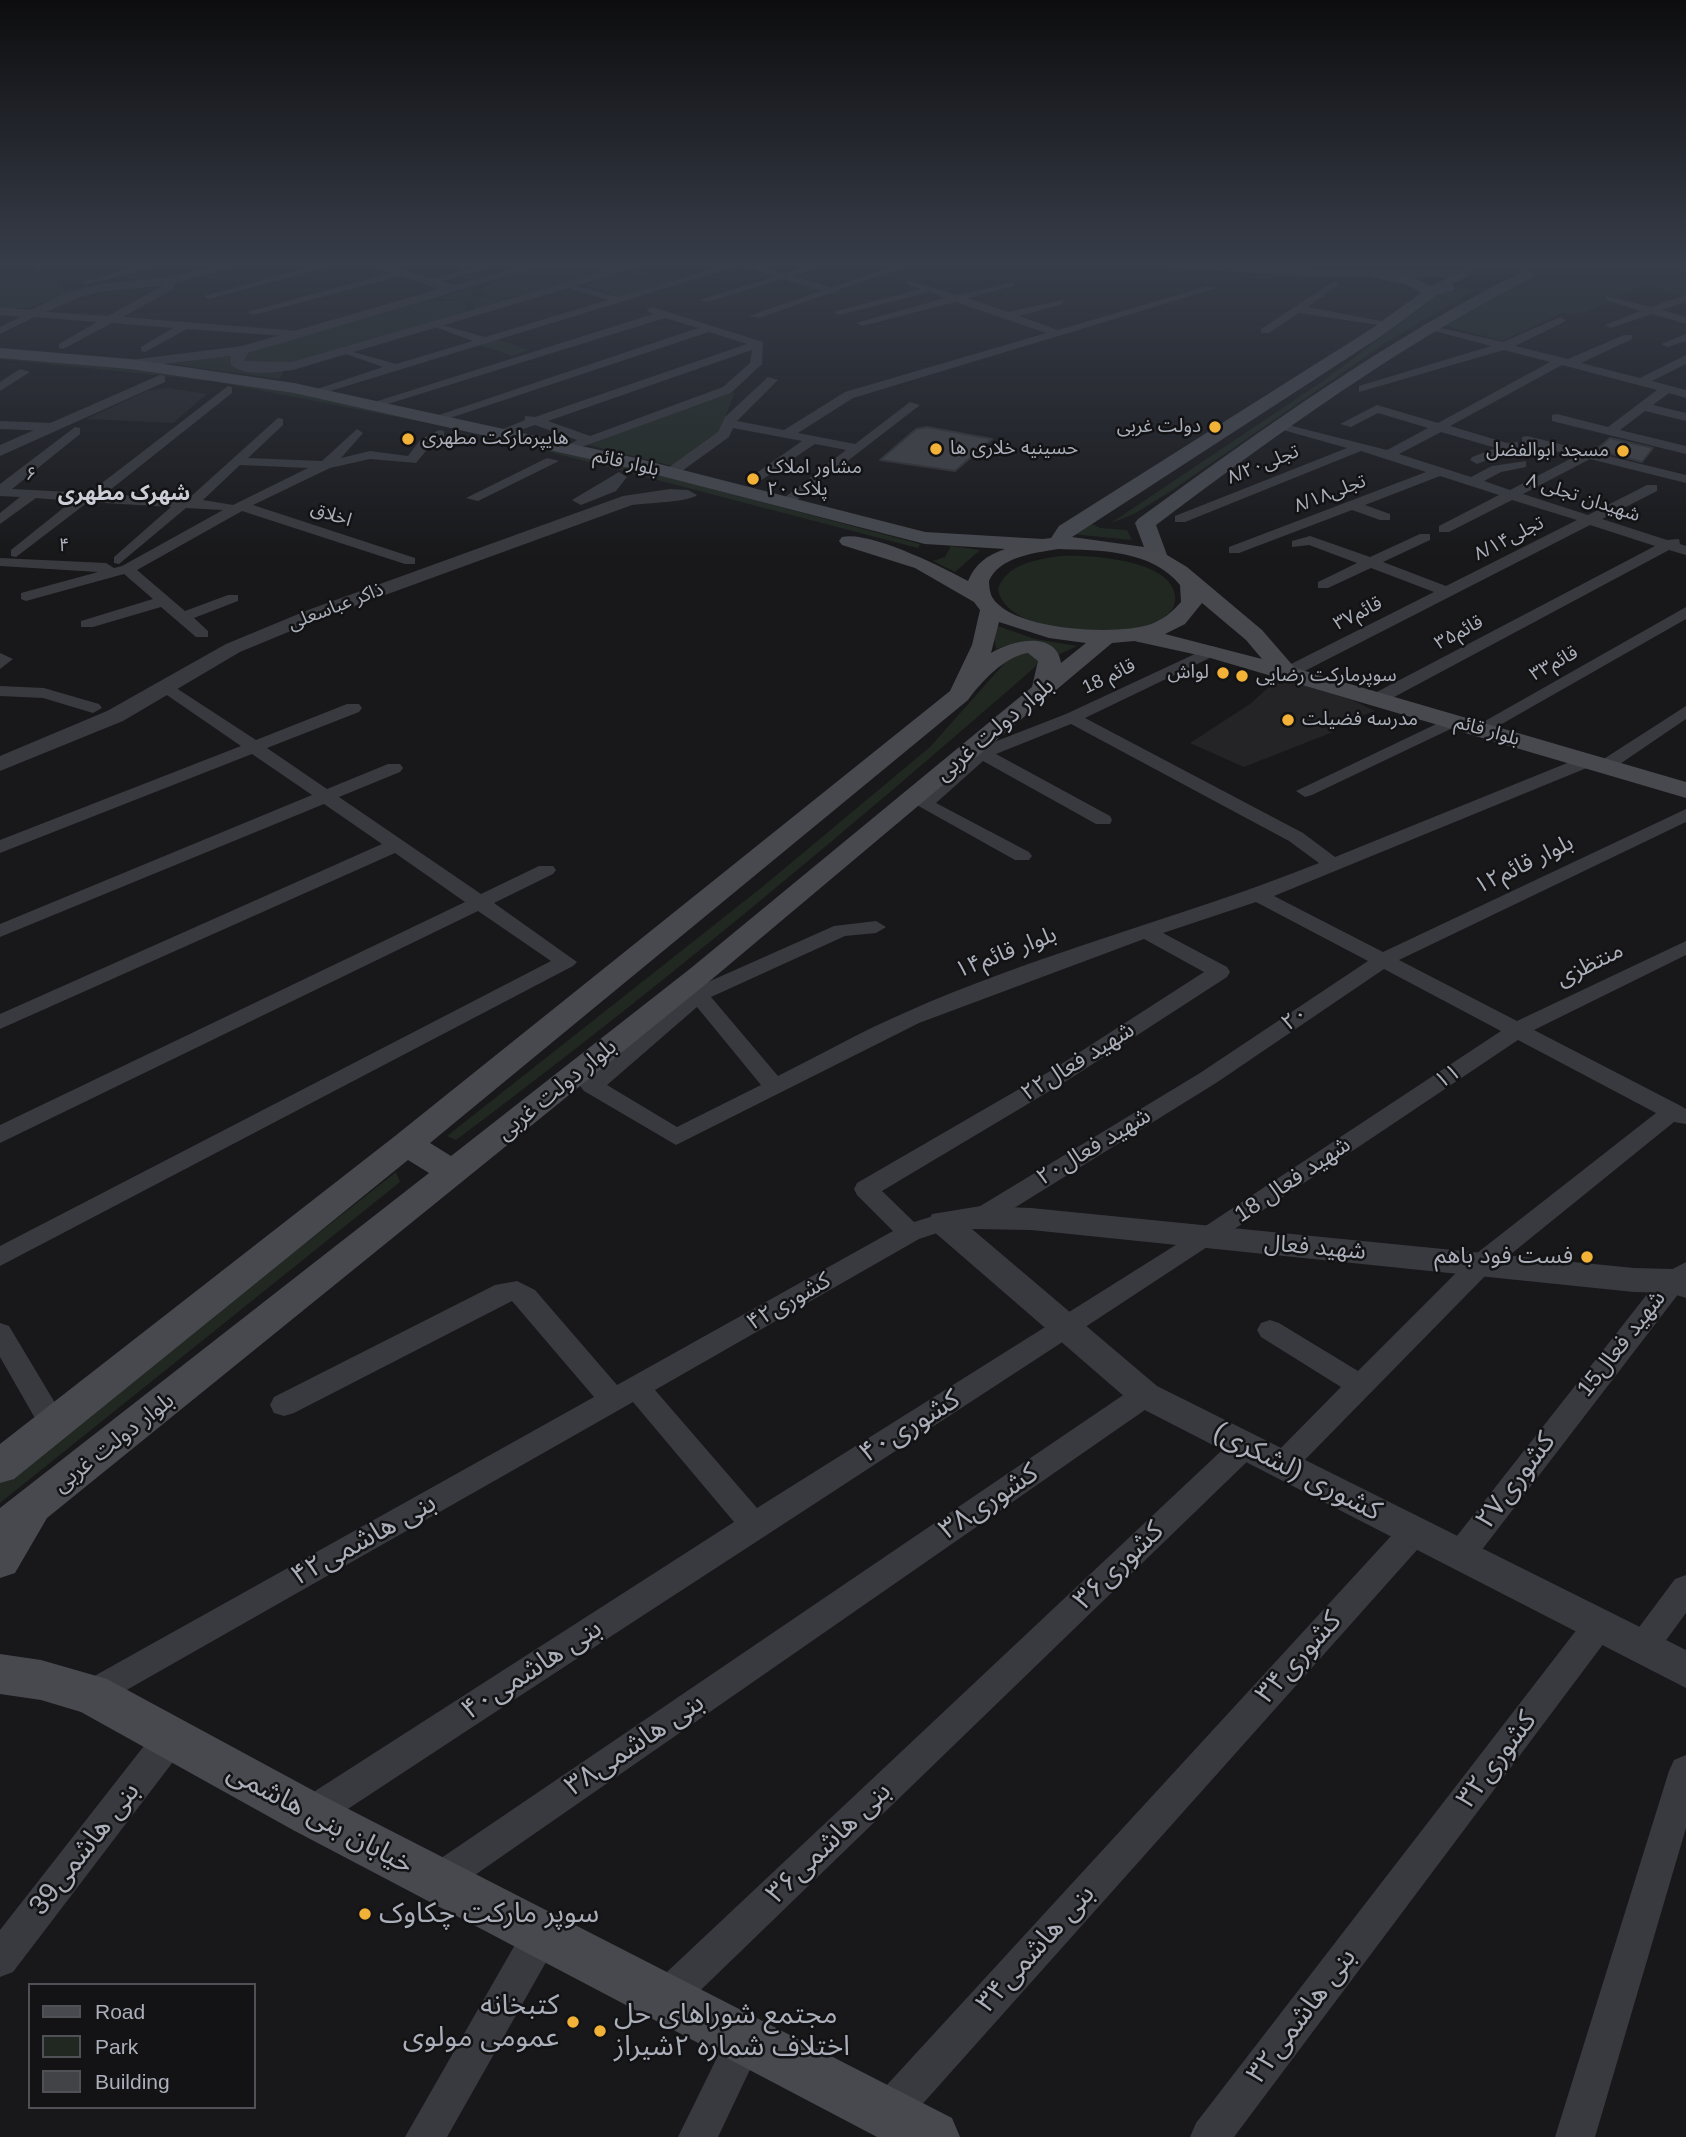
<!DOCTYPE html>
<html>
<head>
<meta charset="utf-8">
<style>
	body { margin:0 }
	#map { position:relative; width:1686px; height:2137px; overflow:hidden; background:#18181a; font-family:Helvetica,sans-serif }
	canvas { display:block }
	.legend { position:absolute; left:28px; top:1983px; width:228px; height:126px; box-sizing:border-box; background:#131315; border:2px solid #4f5157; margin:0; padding:9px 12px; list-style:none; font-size:21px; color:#aaafba }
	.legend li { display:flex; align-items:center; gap:14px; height:35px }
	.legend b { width:35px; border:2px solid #4f5157 }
</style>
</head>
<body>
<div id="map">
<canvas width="1686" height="2137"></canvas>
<ul class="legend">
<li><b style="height:9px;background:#47494f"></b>Road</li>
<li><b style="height:19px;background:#202821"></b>Park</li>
<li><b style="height:19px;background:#424347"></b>Building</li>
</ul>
</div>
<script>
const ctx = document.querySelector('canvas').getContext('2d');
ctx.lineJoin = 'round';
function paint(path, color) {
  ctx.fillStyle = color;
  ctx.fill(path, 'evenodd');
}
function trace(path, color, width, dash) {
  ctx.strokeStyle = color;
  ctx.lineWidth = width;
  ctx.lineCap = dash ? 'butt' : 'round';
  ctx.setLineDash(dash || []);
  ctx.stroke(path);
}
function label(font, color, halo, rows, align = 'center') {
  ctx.font = font + ' Helvetica,"Noto Sans Arabic",sans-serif';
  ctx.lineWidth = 5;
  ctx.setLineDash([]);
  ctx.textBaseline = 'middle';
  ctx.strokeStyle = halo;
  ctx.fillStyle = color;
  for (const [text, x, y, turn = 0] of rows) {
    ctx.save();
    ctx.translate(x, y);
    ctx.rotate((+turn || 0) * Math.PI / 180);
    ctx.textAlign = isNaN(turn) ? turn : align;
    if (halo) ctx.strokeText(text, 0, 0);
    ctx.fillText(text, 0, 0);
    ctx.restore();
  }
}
paint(new Path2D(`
	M169 388 207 394 173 423 86 419 147 391Z
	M1279 678 1352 700 1375 711 1328 728 1333 732 1244 767 1190 743 1250 704Z`), '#242427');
paint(new Path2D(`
	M557 263H637C593 276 529 306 483 295L480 290 490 282Z
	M1478 263H1533L1535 265C1517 277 1480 283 1462 271Z
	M1550 263H1686V297C1675 294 1659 287 1648 287 1618 289 1593 320 1563 313L1502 341 1442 325Z
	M637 270 676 281 621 297 584 285Z
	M0 274 52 277 69 292 29 308H0Z
	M470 289 473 296 512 300 476 310 471 301 466 300 468 308 460 315 289 364 247 362 243 358 249 351 426 301H465L439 298Z
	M1461 289 1471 292 1387 342 1174 489 1134 514 1111 523 1323 381 1437 295Z
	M496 339 529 350 512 356 480 345Z
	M0 355 189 373 366 404 454 428 212 381 0 359Z
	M228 355 234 365 284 369 280 379 163 363Z
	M735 392 719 433 673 466 585 444Z
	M481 434 625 466 920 544 918 548Z
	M1092 524 1100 528 1127 530 1132 540 1072 534Z
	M951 546 980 550 955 572 933 561 945 557Z
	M1061 556C1089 555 1169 559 1175 595 1176 602 1174 609 1168 614 1138 643 1005 638 998 589 1006 564 1038 559 1061 556Z
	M992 624 1035 639 1077 646 1058 655C1032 640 1024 639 996 649Z
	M1026 650 1041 657 1035 667C847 831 656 991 456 1140L447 1136 761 888 930 747 1010 657Z
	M396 1172 400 1182 0 1503V1483Z`), '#202821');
const building = new Path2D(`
	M927 427 992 439 955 471 880 460 916 429Z
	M1610 438 1653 448 1642 462 1596 450Z`);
paint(building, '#424347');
trace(building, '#323236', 2);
paint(new Path2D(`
	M38 263H50L38 270 33 267Z
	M153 263H171L85 285 80 282Z
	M325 263H342L209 299 204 296Z
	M488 263H504L429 285 424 282Z
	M733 263H748L314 396 308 392 383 367 343 353V349L396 364 473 341 435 327V323L485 337 608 300 569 288V284L619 297Z
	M818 263H834L708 302 699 300Z
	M901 263H916L759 318 749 316Z
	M1379 263H1401L1402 265 1397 268Z
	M401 270 405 271V275L253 315 247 312Z
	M170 278 175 281 173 289 123 317 299 331 305 334 299 337 187 329 145 352 141 351V347L173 328 112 323 63 349 59 348V344L97 322 35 317 0 334V327L33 311 108 316 164 285Z
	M907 280 957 295 1014 282V286L968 298 1008 312 1063 300V304L1019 316 1058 330 1208 286 1217 288 853 398 798 433 855 444 910 402 920 405 788 507 776 504 846 450 815 444 760 481 755 480V474L802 441 733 428 729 437 675 476H665V470L718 432 725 417 768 377 778 380 737 421 784 430 845 392 1046 333 956 302 862 326 856 323 945 298 930 292 839 315 833 312 920 289 907 284Z
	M1334 281 1338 282V286L1307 307 1387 322 1393 325 1391 327 1299 313 1269 333H1261V329Z
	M1686 295V302L1662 310 1686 317V324L1652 314 1611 328 1605 325 1640 311 1606 300V296L1651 307Z
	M652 307 763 342 762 364 731 393 576 449 569 445 577 440 535 425 497 438 491 434 525 420V416L535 417 747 344 709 332 441 421 430 418 698 328 665 318 378 407 368 404 653 314 646 310ZM752 350 750 363 723 387 590 436 548 421Z
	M1560 317 1566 320 1564 322 1515 346 1568 359 1624 335H1632V339L1581 363 1640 378 1686 355V364L1652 381 1686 390V398L1669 393 1653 405 1686 413V421L1645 411 1620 430 1686 446V454L1552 421V415L1557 414 1608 427 1657 390 1562 365 1450 426 1507 443 1518 442V448L1477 464 1470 460 1472 457 1496 448 1441 432 1399 454 1471 477 1492 466 1526 461V467L1501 472 1484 481 1510 490 1576 456 1522 443V437L1527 436 1686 475V483L1590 459 1523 494 1588 515 1647 485H1657V491L1602 519 1667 540 1679 539 1680 544 1686 546V555L1669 550 1383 703H1371L1368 699 1371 695 1655 546 1590 525 1293 677H1281V669L1434 592 1371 568 1328 588H1318V582L1357 563 1309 545 1292 547V541L1310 536 1370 557 1420 534H1430V540L1383 562 1446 586 1577 520 1512 500 1449 532H1439V526L1499 495 1440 476 1365 505 1390 514V520H1380L1352 510 1239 553H1229V547L1426 472 1361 451 1185 522H1175V516L1347 448 1276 428V422L1387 450 1428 428 1378 413 1351 427 1340 424 1377 405 1438 423 1550 362 1504 350 1359 392V386L1491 346 1423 328V324L1503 342Z
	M1686 334V341L1667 347 1661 344Z
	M20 369 30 372 0 391V382Z
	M228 386 232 387V393L105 494 188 499 278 418 283 419V425L248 458 322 461 357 429 363 433 341 458 370 451 408 456 420 440 439 430 444 431V437L430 446 416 463 370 459 330 468 253 505 415 558V564H405L242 511 137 570 185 611 228 595H238V601L194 618 208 631V637H196L161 607 93 627H81V621L153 599 124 574 26 601 21 599V593L98 572 0 566V558L106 563 114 568 122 566 223 510 186 508 119 564 114 563V557L171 507 88 502 16 557 11 556V550L72 501 36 498 0 524V513L20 497 0 496V484L75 427 80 428V434L12 489 89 493ZM240 465 308 468 233 505 203 500Z
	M0 421 52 423 58 427 52 431 0 429Z
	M547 458 559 461 478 501 466 498Z
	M1686 607V619L1486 733 1480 734 1471 729Z
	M1212 646 1218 648V654L1085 718 1303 833 1335 857 1582 757 1588 756 1597 761 1594 765 1274 896 1383 952 1686 809V822L1399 960 1517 1021 1686 941V955L1534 1030 1681 1106 1686 1109V1124L1674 1122 1490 1271 1292 1473 1282 1477 1272 1473 1268 1465 1272 1457 1341 1387 1261 1337 1257 1330 1261 1323 1270 1320 1279 1323 1358 1371 1472 1257 1656 1113 1518 1040C1122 1307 720 1563 322 1826L310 1831 298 1826 293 1814 298 1802 734 1522 633 1402 102 1704 91 1709 80 1704 75 1694 80 1684 594 1397 512 1301 294 1413 284 1416 274 1413 270 1405 274 1397 495 1285 517 1281 535 1290 617 1385 893 1231 857 1195 854 1189 857 1183 1052 1070 1204 972 1144 939 919 1023 676 1145 584 1091 580 1086 690 990 834 926 876 921 886 927 876 933 845 936 711 997 778 1076C820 1055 860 1032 902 1014 1037 953 1182 918 1319 863L1289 841 1071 724 996 754 1110 816 1112 820 1110 824H1096L983 761 936 803 1029 852 1032 856 1029 860H1015L915 804 976 749 1066 714ZM1256 902 1368 961 1200 1073 972 1211 968 1217 972 1223 981 1226 990 1223 1216 1083 1384 969 1501 1031 1198 1231 757 1508 655 1390 919 1239 952 1228 956 1222 952 1216 943 1213 914 1222 882 1191 1068 1080 1227 977 1230 972 1227 967 1163 933ZM697 1007 761 1085 677 1127 607 1085Z
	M0 653 13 659 0 669Z
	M167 682 256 740 347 704H359L362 708 359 712 267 748 327 789 388 764H400L403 768 400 772 339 797 481 894 539 866H553L556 870 553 874 494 903 577 962 573 966 0 1266V1246L551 961 478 911 0 1143V1125L465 902 395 853 0 1029V1014L382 844 324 804 0 937V924L312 795 252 754 0 853V840L241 746 161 691 159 687 161 683Z
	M0 686 44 688 99 704 102 708 93 713 43 698 0 696Z
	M1686 706V719L1611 770H1599L1596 766 1599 762Z
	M1453 716 1459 717 1462 721 1459 725 1312 795 1305 797 1296 791Z
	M1686 1262V1284L1471 1564 1460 1568 1449 1564 1445 1555 1449 1546 1663 1274Z
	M0 1323 9 1326 64 1418 68 1426 64 1434 54 1437 44 1434 0 1357Z
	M1145 1384 1155 1387 1159 1395 1155 1403 449 1893 437 1899 425 1893 419 1881 425 1869 1135 1387Z
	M1245 1434 1255 1438 1259 1446 1255 1454 678 2012 665 2018 652 2012 646 1999 652 1986 1235 1438Z
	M1414 1519 1425 1523 1429 1532 1425 1541 902 2127 888 2132 874 2127 869 2113 874 2099 1403 1523Z
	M1686 1575V1613L1653 1658 1642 1662 1631 1658 1626 1648 1631 1638 1675 1579Z
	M1599 1611 1610 1615 1615 1625 1610 1635 1234 2137H1190L1196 2123 1588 1615Z
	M170 1724 182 1728 187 1739 182 1750 13 1972 0 1977V1930L158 1728Z
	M1686 1755V1828L1595 2137H1555L1669 1771 1674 1760Z
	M541 1917 554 1922 559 1935 554 1948 447 2137H405L528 1922Z
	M745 2021 758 2027 764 2040 718 2137H678L732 2027Z`), '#393a3f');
paint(new Path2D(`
	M228 263H249L170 285 99 292 77 298 33 318 0 315V307L31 310 67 292 99 284 170 277Z
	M362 263H381L454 285 533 263H552L248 353 244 361 292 362 634 263H653L293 370C275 372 245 377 231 365L230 356 130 368 123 364 130 360 242 346 439 289Z
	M729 263H749L840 290 833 294Z
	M1156 263H1218L1315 269 1459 270 1465 274 1459 278 1315 277 1162 267Z
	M160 375 165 376V382L0 456V445Z
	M619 472 627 477 616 491 581 505 572 500Z
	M670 489 688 490 697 495C690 502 646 503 632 505L322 618 240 652 123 721 0 771V756L107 711 226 644 308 610 623 496Z
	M981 1206 1031 1208 1634 1268 1672 1269 1686 1274V1298L1670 1293 1634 1292 1031 1230 972 1229 1157 1386 1686 1650V1688L1133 1404 932 1230 928 1222 932 1214Z`), '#393a3f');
paint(new Path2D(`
	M1377 270 1417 279 1430 286 1463 271 1470 275 1452 284 1455 288 1453 291 1437 295 1383 335 1072 537 1144 547 1135 523 1138 519C1262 429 1386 340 1523 271H1533V277C1398 346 1277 434 1156 525L1167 555 1187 567 1262 630 1295 668 1686 782V798L1207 657 1134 641 1112 643 711 980 47 1518 15 1573 0 1578V1508L429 1173 408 1160 14 1479 0 1483V1444L395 1136 950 691 972 645 980 610 974 602 915 568 842 545 839 541 842 537C868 530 943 567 968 581 975 564 987 555 1005 549L925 544 634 469 294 393 130 369 0 358V348L130 359 294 383 636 458 925 532 1043 539 1051 538 1059 526 1371 329 1421 293 1407 285 1372 277 1370 274ZM1058 549C1099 550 1152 550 1180 585L1181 602C1172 612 1164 619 1151 624 1118 636 1012 631 992 597 990 593 989 586 989 581 999 557 1034 553 1058 549ZM1202 603 1246 640 1262 659 1165 634 1185 624ZM999 622 1049 638 1086 643 1061 663C1056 629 1010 641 991 653ZM1028 653 1038 661 1032 687 691 968 451 1156 430 1143 968 700C980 683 1005 656 1028 653Z
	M0 1654 41 1660 107 1679 327 1798 952 2118 960 2137H877L293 1830 81 1712 41 1700 0 1694Z`), '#47494f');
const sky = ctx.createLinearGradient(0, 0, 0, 562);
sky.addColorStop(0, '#0d0d0e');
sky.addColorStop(0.47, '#373d49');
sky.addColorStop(1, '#373d4900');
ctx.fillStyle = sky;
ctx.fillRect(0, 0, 1686, 562);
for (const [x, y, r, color] of [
	[1215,427,7,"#f2b137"],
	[408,439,7,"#f2b137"],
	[936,449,7,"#f2b137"],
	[1623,451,7,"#f2b137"],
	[753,479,7,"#f2b137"],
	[1223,673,7,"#f2b137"],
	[1242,676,7,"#f2b137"],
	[1288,720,7,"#f2b137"],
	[1587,1257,7,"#f2b137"],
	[365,1914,7,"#f2b137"],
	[573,2022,7,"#f2b137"],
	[600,2031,7,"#f2b137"]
]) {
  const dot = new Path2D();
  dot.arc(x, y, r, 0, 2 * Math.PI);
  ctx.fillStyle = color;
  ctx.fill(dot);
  trace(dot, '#131315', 2.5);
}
label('19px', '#aaafba', '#131315', [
	["دولت غربی",1201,427,"right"],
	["هایپرمارکت مطهری",422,439],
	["حسینیه خلاری ها",950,449],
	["مسجد ابوالفضل",1609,451,"right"],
	["مشاور املاک",767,468],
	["پلاک ۲۰",767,490],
	["لواش",1209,673,"right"],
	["سوپرمارکت رضایی",1256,676],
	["مدرسه فضیلت",1302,720]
], 'left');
label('19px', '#aaafba', '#131315', [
	["بلوار قائم",626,463,13],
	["تجلی۸/۲۰",1263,465,-22],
	["۶",31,475,4],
	["تجلی۸/۱۸",1330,494,-21],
	["شهیدان تجلی ۸",1583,498,18],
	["اخلاق",331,515,18],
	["تجلی۸‌/۱۴",1509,539,-27],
	["۴",64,546,3],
	["ذاکر عباسعلی",336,607,-21],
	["قائم۳۷",1358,614,-27],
	["قائم۳۵",1459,633,-28],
	["قائم۳۳",1554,664,-29],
	["18 قائم",1109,677,-26],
	["بلوار قائم",1487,731,16]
]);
label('bold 21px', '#cbced6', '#131315', [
	["شهرک مطهری",124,494]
]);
label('23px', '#aaafba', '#131315', [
	["بلوار دولت غربی",995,730,-40],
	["بلوار قائم۱۲",1524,865,-26],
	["بلوار قائم۱۴",1006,953,-21],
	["منتظزی",1590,965,-26],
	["۲۰",1295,1019,-34],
	["شهید فعال۲۲",1078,1062,-32],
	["۱۱",1448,1077,-34],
	["بلوار دولت غربی",557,1090,-39],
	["شهید فعال۲۰",1094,1147,-31],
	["18 شهید فعال",1293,1180,-34],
	["شهید فعال",1315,1248,5],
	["کشوری۴۲",789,1302,-30],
	["15شهید فعال",1622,1344,-52],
	["بلوار دولت غربی",114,1443,-38]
]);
label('23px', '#aaafba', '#131315', [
	["فست فود باهم",1573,1257]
], 'right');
label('28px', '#aaafba', '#131315', [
	["کشوری۴۰",910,1427,-32],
	["کشوری (لشکری)",1297,1472,27],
	["کشوری۲۷",1516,1481,-53],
	["کشوری۳۸",989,1502,-34],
	["بنی هاشمی۴۲",364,1540,-29],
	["کشوری۳۶",1119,1566,-44],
	["کشوری۳۴",1299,1658,-48],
	["بنی هاشمی۴۰",532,1670,-33],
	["بنی هاشمی۳۸",635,1745,-34],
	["کشوری۳۲",1497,1760,-53],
	["خیابان بنی هاشمی",320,1819,28],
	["بنی هاشمی۳۶",829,1843,-44],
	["بنی هاشمی39",85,1849,-52],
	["بنی هاشمی۳۴",1036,1949,-48],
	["بنی هاشمی۳۲",1302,2016,-53]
]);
label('28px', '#aaafba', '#131315', [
	["سوپر مارکت چکاوک",379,1914],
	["کتبخانه",559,2006,"right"],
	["عمومی مولوی",559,2038,"right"],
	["مجتمع شوراهای حل",614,2015],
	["اختلاف شماره ۲شیراز",614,2047]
], 'left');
</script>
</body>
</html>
